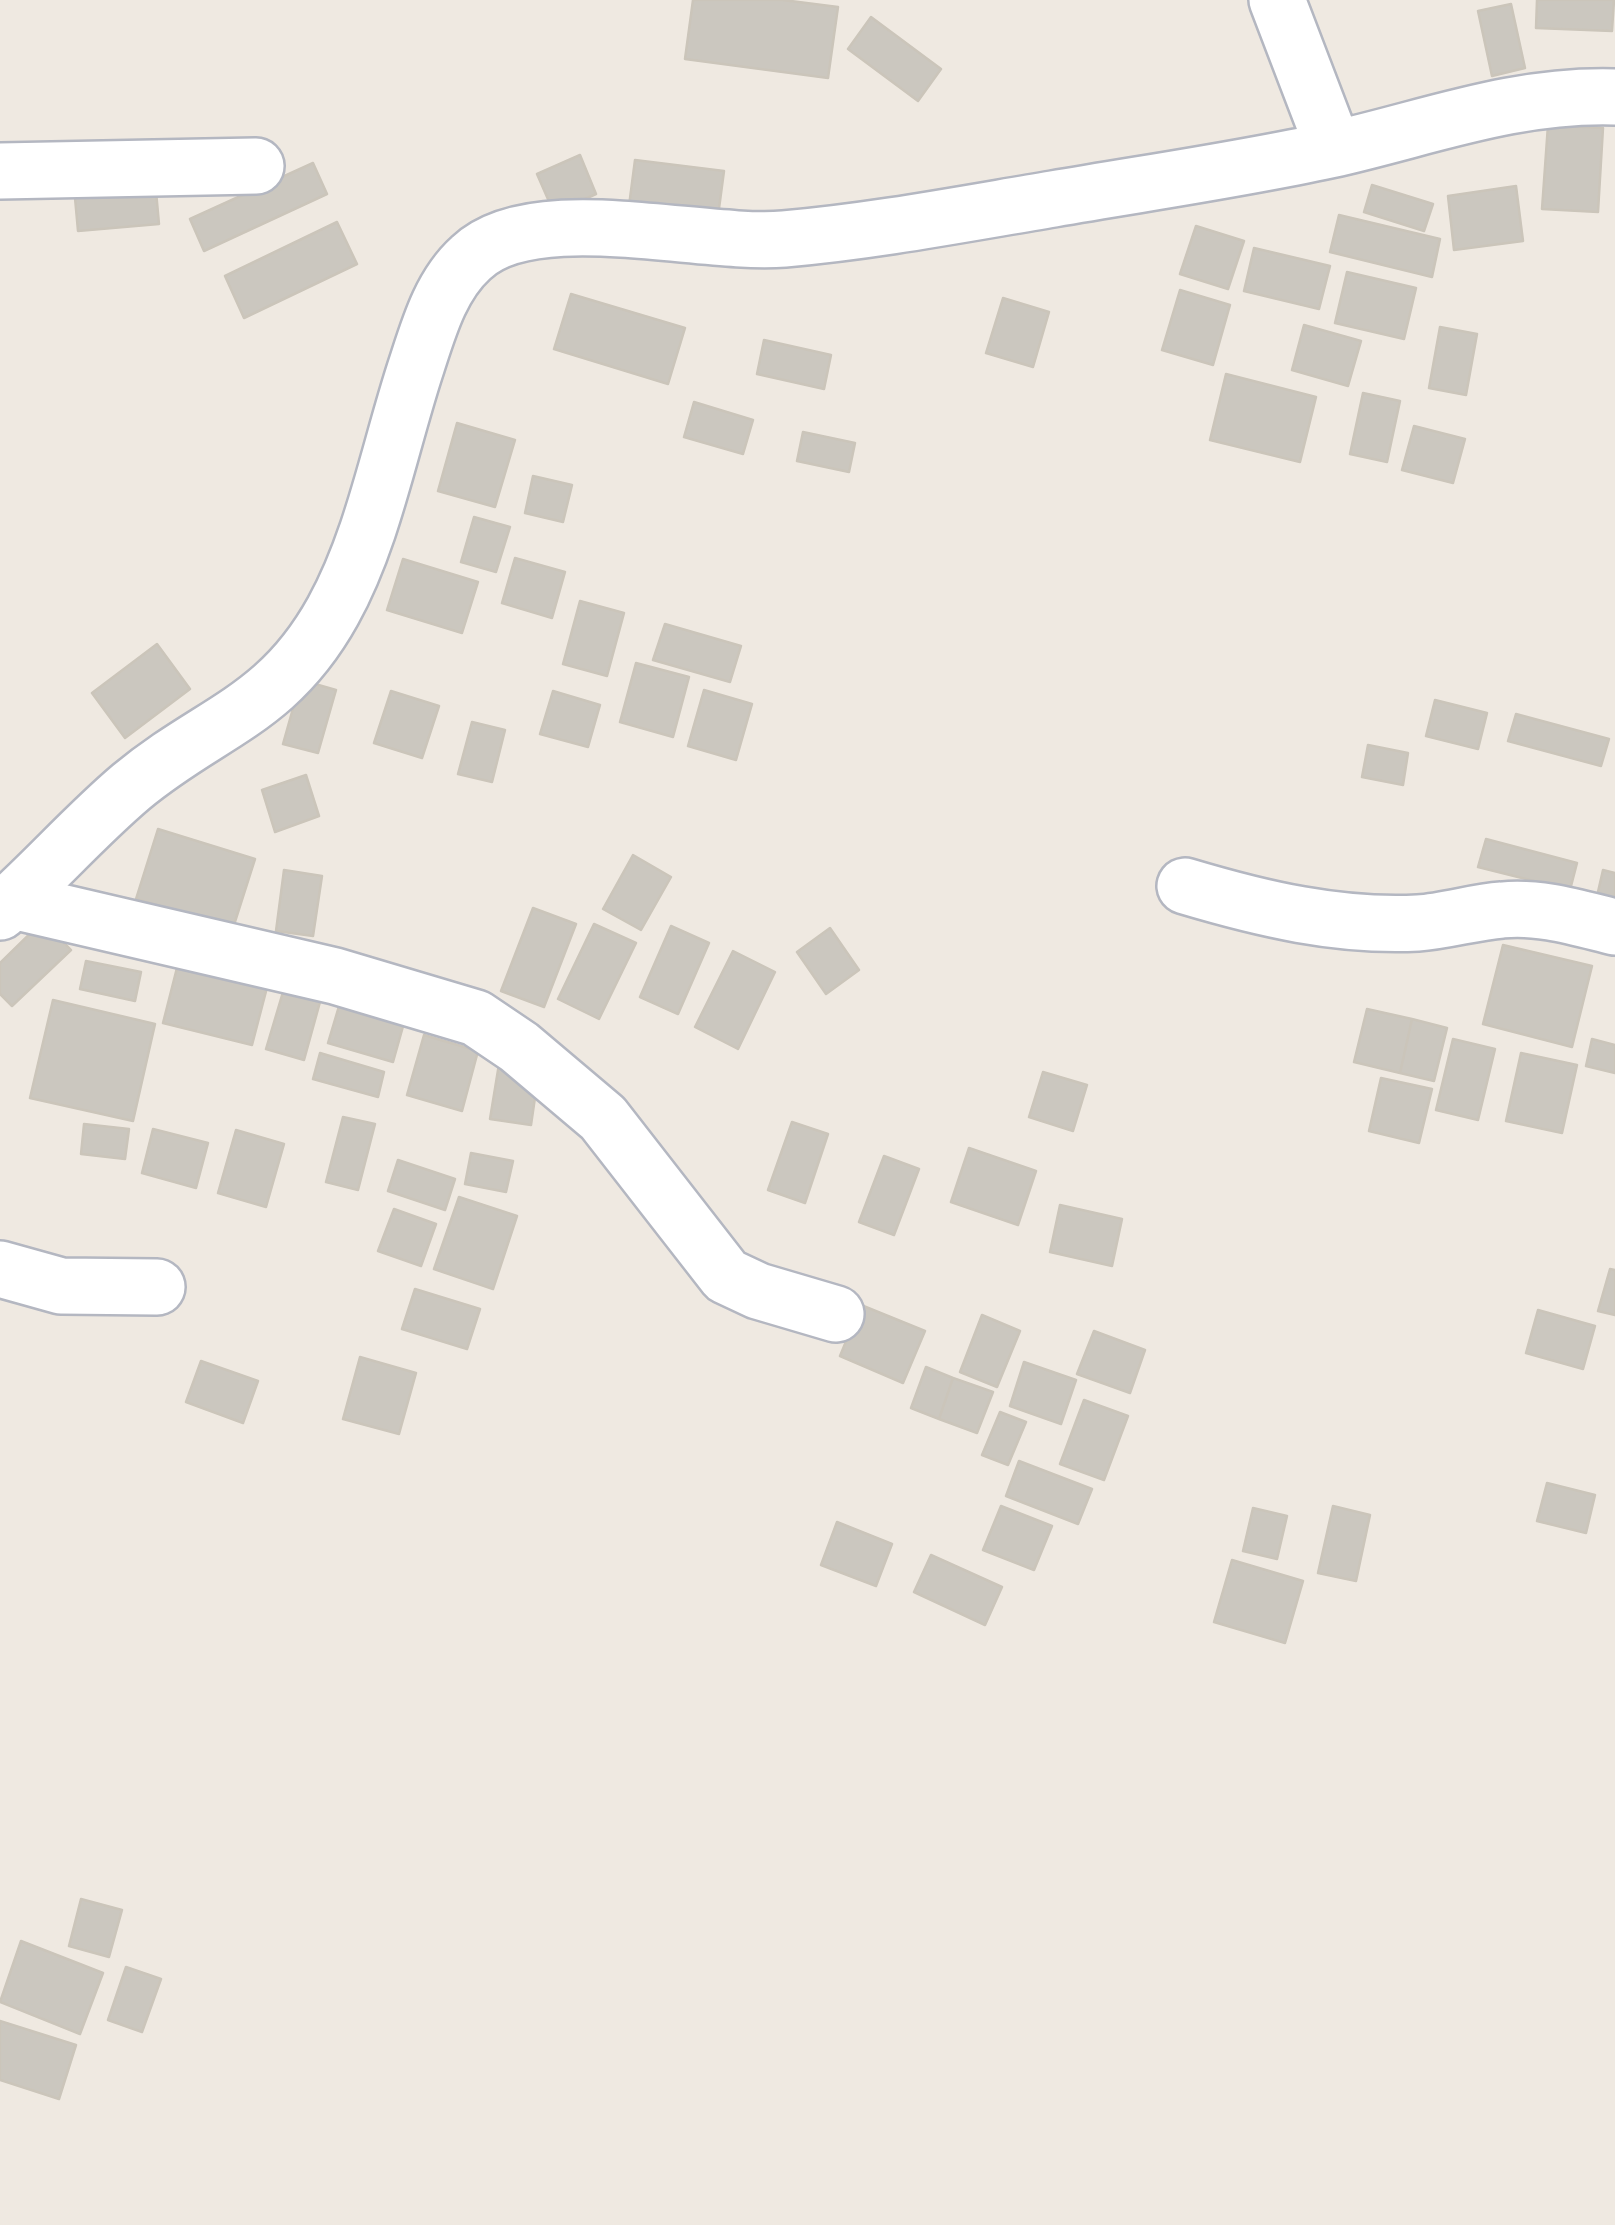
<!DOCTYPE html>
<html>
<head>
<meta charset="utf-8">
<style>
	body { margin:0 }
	canvas { display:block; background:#efe9e1 }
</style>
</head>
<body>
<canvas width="1615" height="2225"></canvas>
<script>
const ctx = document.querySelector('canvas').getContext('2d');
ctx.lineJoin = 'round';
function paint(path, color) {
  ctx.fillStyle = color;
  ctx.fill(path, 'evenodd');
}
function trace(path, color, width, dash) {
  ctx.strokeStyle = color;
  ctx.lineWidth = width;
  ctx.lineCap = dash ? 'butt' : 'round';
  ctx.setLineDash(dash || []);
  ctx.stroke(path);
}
const building = new Path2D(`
	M693 0H783L838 7 828 78 685 59Z
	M1537 0H1614L1612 31 1536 28Z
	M1511 4 1525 68 1492 76 1478 11Z
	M871 17 941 69 918 101 848 49Z
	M1548 125 1603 128 1598 212 1542 209Z
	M580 155 596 194 554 213 537 174Z
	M635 160 724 171 718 216 629 206Z
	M313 163 327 194 204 251 190 219Z
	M155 180 159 224 78 231 74 187Z
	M1372 185 1433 204 1424 231 1364 212Z
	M1516 186 1523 241 1454 250 1448 196Z
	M1339 215 1440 239 1432 277 1330 252Z
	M337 222 357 264 244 318 225 276Z
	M1196 226 1244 241 1228 289 1180 274Z
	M1254 248 1330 266 1319 309 1244 291Z
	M1347 272 1416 288 1404 339 1335 323Z
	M1180 290 1230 305 1213 365 1162 350Z
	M571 294 685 328 668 384 554 349Z
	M1003 298 1049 312 1033 367 986 353Z
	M1304 325 1361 341 1348 386 1292 370Z
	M1440 327 1477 334 1466 395 1429 388Z
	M764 340 831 355 824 389 757 374Z
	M1226 374 1316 397 1300 462 1210 440Z
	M1363 393 1400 401 1387 462 1350 454Z
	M694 402 753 420 743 454 684 437Z
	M457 423 515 440 495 507 438 491Z
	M1414 426 1465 439 1453 483 1402 470Z
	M803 432 855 443 849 472 797 461Z
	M533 476 572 485 563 522 525 513Z
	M474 517 510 527 496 572 461 562Z
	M515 558 565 572 552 618 502 603Z
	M403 559 478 582 462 633 387 610Z
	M580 601 624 613 607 676 563 664Z
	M665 624 741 646 730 682 653 660Z
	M157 644 190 689 125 738 92 693Z
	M636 663 689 677 673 737 620 722Z
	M301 680 336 690 318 753 283 744Z
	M704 690 752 704 736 760 688 746Z
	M391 691 439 706 422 758 374 743Z
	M553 691 600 705 588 747 540 734Z
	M1435 700 1487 713 1478 749 1426 736Z
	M1516 714 1609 739 1601 766 1508 741Z
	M472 722 505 730 492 782 458 774Z
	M1368 745 1408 753 1403 785 1362 777Z
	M306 775 319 816 275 832 262 790Z
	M158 829 255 859 233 928 136 899Z
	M1486 839 1577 863 1570 890 1478 867Z
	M633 855 671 877 641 930 603 909Z
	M284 870 322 876 313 936 276 931Z
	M1603 870 1615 873V909L1595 905Z
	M533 908 576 924 544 1007 501 991Z
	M43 921 71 950 12 1006 0 994V963Z
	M594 924 636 943 599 1019 558 999Z
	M671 926 709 943 678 1014 640 997Z
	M830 928 859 970 826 994 797 952Z
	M1503 945 1592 966 1572 1047 1483 1024Z
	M733 951 775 972 738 1049 695 1027Z
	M181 952 270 976 252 1045 163 1023Z
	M86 961 141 972 135 1001 80 989Z
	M345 986 409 1005 393 1062 328 1043Z
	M283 992 320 1002 304 1060 266 1049Z
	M53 1000 155 1024 133 1121 30 1098Z
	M1367 1009 1412 1019 1400 1073 1354 1062Z
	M1412 1019 1447 1028 1434 1081 1400 1073Z
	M424 1035 478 1051 462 1111 407 1095Z
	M1453 1039 1495 1049 1478 1120 1436 1110Z
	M1592 1039 1615 1045V1073L1586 1066Z
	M320 1053 384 1072 378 1097 313 1079Z
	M1521 1053 1577 1065 1562 1133 1506 1121Z
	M499 1064 539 1070 531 1125 490 1119Z
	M1043 1072 1087 1085 1073 1131 1029 1117Z
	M1381 1078 1432 1089 1419 1143 1369 1131Z
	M343 1117 375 1124 358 1190 326 1182Z
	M792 1122 828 1134 805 1203 768 1190Z
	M84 1124 129 1129 125 1159 81 1154Z
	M153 1129 208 1143 196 1188 142 1173Z
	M236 1130 284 1144 266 1207 218 1193Z
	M969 1148 1036 1171 1018 1225 951 1202Z
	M471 1153 513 1161 506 1192 465 1184Z
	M884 1156 919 1169 894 1235 859 1222Z
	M398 1160 455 1179 445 1210 388 1191Z
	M459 1197 517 1216 493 1289 434 1269Z
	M1060 1205 1122 1219 1112 1266 1050 1252Z
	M394 1209 436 1224 421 1266 378 1251Z
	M1610 1269 1615 1270V1315L1598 1311Z
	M415 1289 480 1309 467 1349 402 1329Z
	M861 1305 925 1331 903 1383 840 1356Z
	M1538 1310 1595 1326 1583 1369 1526 1353Z
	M982 1315 1020 1331 997 1387 960 1372Z
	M1094 1331 1145 1350 1130 1393 1077 1374Z
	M360 1357 416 1373 399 1434 343 1419Z
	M201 1361 258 1381 243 1423 186 1402Z
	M1024 1362 1076 1380 1061 1424 1010 1406Z
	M926 1367 953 1378 939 1419 911 1408Z
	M953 1378 993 1392 977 1433 939 1419Z
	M1084 1400 1128 1416 1104 1480 1060 1464Z
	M1000 1412 1026 1422 1008 1465 982 1455Z
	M1019 1461 1092 1489 1078 1524 1006 1496Z
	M1547 1483 1595 1495 1586 1533 1537 1521Z
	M1001 1506 1052 1526 1034 1570 983 1550Z
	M1333 1506 1370 1515 1356 1581 1318 1573Z
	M1253 1508 1287 1516 1277 1559 1243 1551Z
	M837 1522 892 1544 876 1586 821 1565Z
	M931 1555 1002 1587 985 1625 914 1592Z
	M1232 1560 1303 1581 1285 1643 1214 1622Z
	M81 1899 122 1910 109 1957 69 1946Z
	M21 1941 103 1973 80 2034 0 2002Z
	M126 1967 161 1979 142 2032 108 2020Z
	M0 2021 76 2045 59 2099 0 2080Z`);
paint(building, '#cbc7bf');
trace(building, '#cbc5ba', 2.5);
const minor = new Path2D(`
	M1277 0 1334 149
	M0 171 256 166
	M1185 886C1262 909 1338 927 1418 923 1447 921 1474 912 1502 910 1540 906 1578 918 1615 927
	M13 901 335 976 476 1018 519 1047 603 1118 726 1276 758 1291 836 1314
	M0 912C45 872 85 826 131 787 210 721 277 712 333 611 374 537 390 445 417 364 429 327 441 285 471 258 533 199 700 246 784 239 875 231 963 214 1053 199 1145 183 1238 170 1330 150 1428 128 1513 94 1615 97
	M0 1269 61 1286 157 1287`);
trace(minor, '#b4b7c1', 60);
trace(minor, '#fff', 55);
</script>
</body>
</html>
